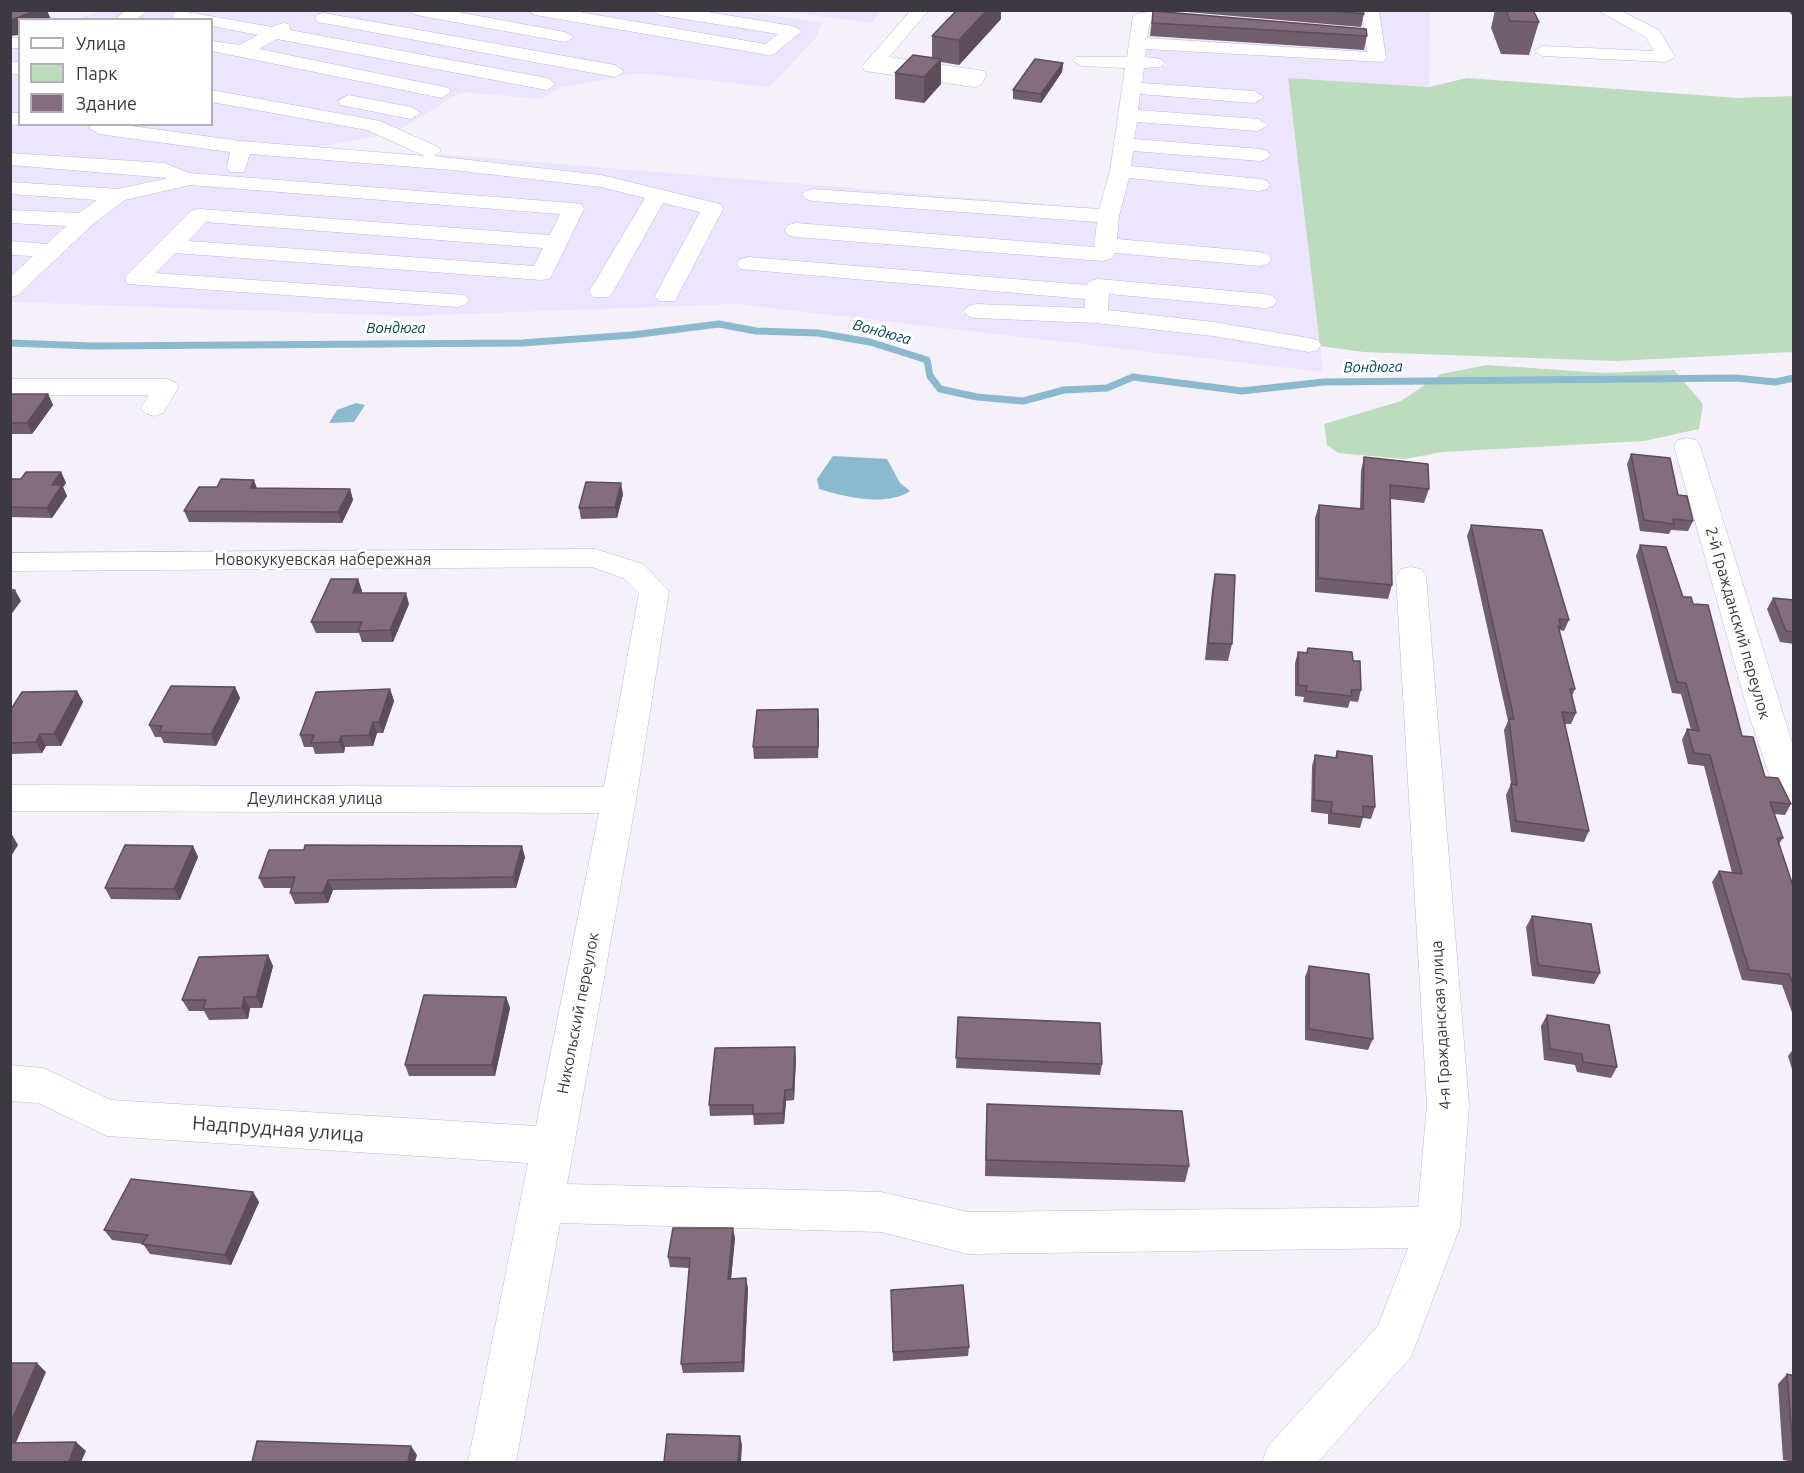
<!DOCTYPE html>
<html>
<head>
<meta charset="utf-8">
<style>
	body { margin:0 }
	#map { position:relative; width:1804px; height:1473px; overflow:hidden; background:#f4f1fb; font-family:Ubuntu,sans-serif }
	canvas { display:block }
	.frame { position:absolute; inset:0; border:12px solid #3c3943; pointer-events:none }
	.legend { position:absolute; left:18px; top:18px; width:195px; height:108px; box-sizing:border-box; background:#fff; border:2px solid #b1b0b4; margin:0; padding:8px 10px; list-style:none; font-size:18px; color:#3c3943 }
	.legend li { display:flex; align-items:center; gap:12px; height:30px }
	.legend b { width:30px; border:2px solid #b1b0b4 }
</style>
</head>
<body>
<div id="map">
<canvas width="1804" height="1473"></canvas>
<div class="frame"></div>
<ul class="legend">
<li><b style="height:8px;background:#fff"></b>Улица</li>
<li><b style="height:16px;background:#bddbbd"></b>Парк</li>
<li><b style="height:16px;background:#846e7e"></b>Здание</li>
</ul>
</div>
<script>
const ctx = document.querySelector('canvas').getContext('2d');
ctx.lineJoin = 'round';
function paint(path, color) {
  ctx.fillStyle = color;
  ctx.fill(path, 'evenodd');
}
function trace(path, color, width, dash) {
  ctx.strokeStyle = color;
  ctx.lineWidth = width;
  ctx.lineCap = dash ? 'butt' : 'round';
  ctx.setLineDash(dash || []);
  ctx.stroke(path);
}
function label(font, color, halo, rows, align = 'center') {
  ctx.font = font + ' Ubuntu,sans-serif';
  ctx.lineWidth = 6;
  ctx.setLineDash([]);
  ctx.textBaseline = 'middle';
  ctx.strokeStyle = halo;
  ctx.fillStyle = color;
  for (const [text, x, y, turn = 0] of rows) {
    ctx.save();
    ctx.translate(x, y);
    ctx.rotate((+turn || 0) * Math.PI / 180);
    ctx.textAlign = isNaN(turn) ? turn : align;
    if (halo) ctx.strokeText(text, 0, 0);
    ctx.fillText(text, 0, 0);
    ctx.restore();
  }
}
paint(new Path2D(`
	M732 10 823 23 815 39 769 87 639 73 560 88 542 99 460 92 397 132 286 153 450 155 1108 209 1118 161 1139 11H1430L1429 87 1288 78 1323 372 737 304 408 316 11 302V38L19 39 20 124H212V20L78 19 99 11Z
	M782 11 881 10V11L872 23Z`), '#ede4ff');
paint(new Path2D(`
	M1288 78 1429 87 1467 78 1738 98 1793 96V352L1616 361 1364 352 1320 346Z
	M1487 365 1604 373 1674 370 1703 404 1699 429 1644 441 1442 452 1405 459 1338 453 1327 445 1324 424 1401 401 1441 374Z`), '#bddbbd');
paint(new Path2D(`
	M356 403 365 405 354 422 329 423 337 410Z
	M833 456 887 459 900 483 910 491C886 507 845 497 819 489L817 479Z`), '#8bb9cd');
trace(new Path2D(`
	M10 343 93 346 522 343 632 335 719 324 756 331 818 333 870 342 927 360 930 376 940 389 977 397 1023 401 1064 390 1107 388 1133 377 1242 391 1324 382 1736 378 1775 382 1794 378`), '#8bb9cd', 7);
const minor = new Path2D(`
	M126 10H148L136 20H114Z
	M408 10H447L565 32 574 37 565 42 416 15Z
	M527 10H568L765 44 778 34 660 15 652 10H696L793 26 802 31 774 54 768 55 535 15Z
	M911 10H929L889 57 984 71 986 75 981 85 974 87 865 71 862 67 865 63Z
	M1357 10 1379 11 1386 58 1383 62 1146 49 1145 57 1161 59 1164 63 1161 67 1144 68 1142 83 1254 91 1264 97 1254 103 1140 94 1138 110 1258 119 1268 125 1258 131 1137 122 1134 139 1260 149 1267 151 1270 155 1267 159 1260 161 1133 151 1131 166 1260 179 1267 181 1270 185 1267 189 1260 191 1129 178 1119 216 1117 239 1260 252 1268 254 1271 259 1268 264 1260 266 1115 253 1111 259 1103 261 796 237 788 235 785 230 788 225 796 223 1094 247 1097 222 813 201 806 199 802 195 806 191 813 189 1099 209 1110 171 1125 68 1082 66 1073 61 1076 57H1127L1133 16C1140 8 1199 13 1206 21L1197 26 1150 22 1147 38 1367 52 1362 14Z
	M1597 10H1619L1659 30 1675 57 1666 62 1543 56 1534 51 1543 46 1654 51 1646 37Z
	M181 11 272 27 283 23 289 24 290 30 547 78 556 84 547 90 277 39 259 49 449 88 451 92 442 98 212 51V41L239 45 258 35 212 26V20H175L172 16 175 12Z
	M324 13 615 65 624 71 615 77 318 22 315 18 318 14Z
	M10 38H20V48H10Z
	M10 62H20V74H10Z
	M212 90 380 121 438 147 441 151 434 156 601 175 720 204 723 209 675 301H659L655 296 700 212 663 203 613 292 609 297H593L589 292 645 198 601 187 453 170 250 154 244 172H230L227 168 230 152 99 134 89 128 92 124H117L241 141 425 156 367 130 212 102Z
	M348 95 411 107 421 113 411 119 341 105 338 101Z
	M10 113H20L21 124 10 125Z
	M10 153 164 163 189 173 573 203 581 204 584 209 553 273 550 278 542 280 175 253 155 273 465 295 469 300 465 305 457 307 128 284 125 279 128 274 192 210 200 209 550 235 560 214 190 185 125 200 92 225 18 295 10 297V277L33 256 10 255V241L47 244 66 226 10 223V210L79 213 97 200 10 194V182L118 189 168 178 10 165ZM205 222 543 248 534 266 188 241Z
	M748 257 1087 285 1090 281 1098 279 1265 294 1273 296 1277 301 1273 306 1265 308 1109 294 1108 310 1213 322 1309 338 1318 340 1321 345 1318 350 1309 352 1213 336 1096 323 976 318 968 316 964 311 968 306 976 304 1085 308V299L740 269 737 264 740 259Z
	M10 379H166L175 382 179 387 163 413 154 416 145 413 141 408 149 395H10Z
	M1687 438 1696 440 1700 446 1794 749V810L1782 807 1777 798 1749 715 1674 446 1678 440Z
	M595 549 643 564 669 591 636 800 567 1184 881 1192 968 1212 1418 1207 1427 1105 1396 576 1401 569 1411 567 1421 569 1426 576 1469 1105 1460 1227 1411 1357 1318 1462H1262L1269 1445 1378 1326 1408 1248 968 1254 881 1232 560 1223 516 1462H468L528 1163 107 1136 38 1103 10 1101V1065L43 1068 111 1100 536 1126 599 813 10 811V785L604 787 639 593 623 578 592 567 10 571V553Z`);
trace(minor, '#c0b8d1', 1);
paint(minor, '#fff');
paint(new Path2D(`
	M1164 10H1363L1364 14 1361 27Z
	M1495 10H1533L1539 22 1529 55 1501 54 1491 28Z
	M1788 10H1794V18Z
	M1153 11 1367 36 1364 50 1150 36Z
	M1001 19 959 65 941 62V84L924 103 895 99V73L932 58V36Z
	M1063 63 1062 72 1041 103 1013 99V90Z
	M10 394H48L53 405 32 434H10Z
	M1631 454 1678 495 1693 521 1688 531 1671 530 1669 534 1640 531 1627 464Z
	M1364 457 1429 489 1424 503 1390 499 1392 585 1388 599 1315 592V518L1319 505 1360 509 1361 471Z
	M61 472 66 483 63 487 67 496 52 518 10 517V479H21Z
	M257 488 350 489 353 500 342 523 189 522 184 511Z
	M623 494 617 518 581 519 579 508Z
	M1471 525 1569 620 1564 631 1560 630 1559 631 1575 689 1572 696 1576 713 1571 724H1565L1589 831 1584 842 1511 832 1506 795 1511 784 1504 730 1508 721 1467 536Z
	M1640 545 1683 597 1742 736 1765 777 1791 804 1785 815 1774 814 1783 838 1779 844 1794 889V1018L1782 985 1742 980 1712 882 1719 871 1732 873 1704 766 1688 764 1682 740 1687 729 1691 730 1681 694 1672 693 1636 556Z
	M1215 574 1232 644 1228 661 1205 660 1212 590Z
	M358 579 362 591 361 593 409 604 393 642H362L359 633H316L311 622Z
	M1773 598 1794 600V644L1780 642 1767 609Z
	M1308 648 1353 661 1361 690 1358 702 1350 701 1348 708 1303 702 1304 697 1295 696V663L1298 652 1306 653Z
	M235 687 240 698 216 746 164 743 161 737H155L149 725Z
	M390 689 394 701 383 733H377L373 746 345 747 344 753 315 754 313 747H304L300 735Z
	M77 691 83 702 61 746H46L42 753 11 754 10 711Z
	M819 720 818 758 754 759 753 747Z
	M1337 751 1375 807 1371 819 1363 818 1360 828 1328 824V814L1311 812 1312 766 1315 755 1335 758Z
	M193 846 198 857 180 900 111 899 105 888Z
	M525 857 516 888 333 890 328 903 295 904 290 893 292 888H264L259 878Z
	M1532 916 1600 973 1594 984 1532 976 1526 927Z
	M268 955 273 966 262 1008H250L248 1019 209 1020 204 1011H189L182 1000Z
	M1309 966 1373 1039 1368 1050 1305 1040V977Z
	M506 997 510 1008 495 1076H409L405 1065Z
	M1547 1015 1617 1067 1611 1078 1577 1072 1575 1065 1544 1060 1541 1026Z
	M958 1017 1102 1064 1100 1075 956 1068Z
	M1794 1048V1076L1788 1056Z
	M796 1058 794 1100 786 1101 784 1124 754 1125 753 1115 710 1116 709 1105Z
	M987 1104 1189 1166 1185 1182 985 1176 986 1120Z
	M253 1192 259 1202 231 1265 150 1254 143 1244 112 1240 104 1230Z
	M735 1238 731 1279 748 1288 744 1372 683 1373 681 1364 689 1268 670 1267 668 1257Z
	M891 1290 969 1347 968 1356 893 1361Z
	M1787 1374 1794 1376V1462L1783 1460 1778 1384Z`), '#725f6c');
paint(new Path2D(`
	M36 10H47L51 20H20V35L10 36V21Z
	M987 10H1001V19L959 65V40Z
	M941 59V84L924 103V77Z
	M1063 63 1062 72 1041 103V94Z
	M48 394 53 405 32 434 27 423Z
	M61 472 66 483 63 487 67 496 52 518 47 508 52 485Z
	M254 480 258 491 250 488Z
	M621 483 623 494 617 518 615 507Z
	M350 489 353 500 342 523 338 512Z
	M358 579 362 591 356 604 353 593Z
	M15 590 21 601 10 616V596Z
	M406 593 409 604 393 642 390 630Z
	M235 687 240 698 216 746 211 734Z
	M390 689 394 701 383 733 379 722Z
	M77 691 83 702 61 746 54 734Z
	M818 709 819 720 818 758Z
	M373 722 377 733 373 746 369 735Z
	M40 734 46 746 42 753 36 742Z
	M341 736 345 747 344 753 339 742Z
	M11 833 18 845 10 858Z
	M193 846 198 857 180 900 174 889Z
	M522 846 525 857 516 888 513 877Z
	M328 880 333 890 328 903 323 893Z
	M268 955 273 966 262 1008 256 997Z
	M244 997 250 1008 248 1019 242 1008Z
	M506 997 510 1008 495 1076 492 1065Z
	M795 1047 796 1058 794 1100 793 1089Z
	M785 1090 786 1101 784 1124 783 1113Z
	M253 1192 259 1202 231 1265 225 1255Z
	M733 1228 735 1238 730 1288 728 1279Z
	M746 1278 748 1288 744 1372 742 1362Z
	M37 1363 46 1372 12 1452 10 1450V1424Z
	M740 1436 742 1445 741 1462H738Z
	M76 1442 86 1451 81 1462H69Z
	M411 1446 417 1455 415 1462H408Z`), '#5c4d58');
const building = new Path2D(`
	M10 10H36L10 21Z
	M957 10H987L959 40 932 36Z
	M1326 10H1363L1364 14Z
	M1506 10H1533L1539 22 1510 21Z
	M1153 11 1366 29 1367 36 1152 23Z
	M913 55 941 59 924 77 895 73Z
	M1035 59 1063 63 1041 94 1013 90Z
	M10 394H48L27 423H10Z
	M1631 454 1670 458 1678 495 1687 496 1693 521 1673 519 1674 524 1644 520Z
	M1364 457 1428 464 1429 489 1390 485 1392 585 1318 578 1319 505 1363 509Z
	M26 472H61L52 485H62L47 508 10 507V479H21Z
	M221 479 254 480 250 488 350 489 338 512 184 511 199 487H217Z
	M586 482 621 483 615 507 579 508Z
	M1471 525 1542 530 1569 620 1559 619 1561 627 1558 626 1575 689H1570L1576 713 1562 712 1589 831 1516 821 1511 784 1517 785 1509 719H1514Z
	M1640 545 1666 547 1683 597H1691L1693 604 1708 605 1742 736 1753 737 1765 777 1778 778 1791 804 1770 802 1783 838H1777L1794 889V986L1789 974 1749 970 1719 871 1742 874 1710 755 1694 753 1687 729 1699 731 1686 683 1677 682Z
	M1215 574 1235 575 1232 644 1208 643Z
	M331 579H358L353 593H406L390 630 358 631 362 622H311Z
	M10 590H15L10 596Z
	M1773 598 1794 600V632L1786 631Z
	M1308 648 1352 652 1353 661H1360L1361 690H1351L1352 696 1306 691 1307 686 1298 685V652L1307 653Z
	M171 686 235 687 211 734 159 732 162 726 149 725Z
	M390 689 379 722H373L369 735 341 736 339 742 311 743 314 735H300L316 692Z
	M77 691 54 734H40L36 742 10 743V711L22 692Z
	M818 709V747H753L757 710Z
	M1337 751 1372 756 1375 807 1363 806V817L1331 813 1332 802 1314 800 1315 755 1337 758Z
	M125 845 193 846 174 889 105 888Z
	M305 845 522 846 513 877 328 880 323 893H290L295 877 259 878 269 850H304Z
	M1532 916 1591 924 1600 973 1538 965Z
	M268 955 256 997H244L242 1008 203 1009 206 1000H182L199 957Z
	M1309 966 1369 974 1373 1039 1309 1029Z
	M424 995 506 997 492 1065H405Z
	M1547 1015 1609 1025 1617 1067 1583 1062 1582 1054 1550 1049Z
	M958 1017 1100 1023 1102 1064 956 1058Z
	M795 1047 793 1089 785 1090 783 1113 753 1114V1105H709L715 1048Z
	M987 1104 1182 1111 1189 1166 986 1160Z
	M131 1179 253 1192 225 1255 142 1244 148 1235 104 1230Z
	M673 1228H733L728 1279 746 1278 742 1362 681 1364 690 1258 668 1257Z
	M963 1285 969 1347 893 1352 891 1290Z
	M10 1363H37L10 1424Z
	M1787 1374 1794 1376V1451H1793Z
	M667 1434 740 1436 738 1462H664Z
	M257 1441 411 1446 408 1462H252Z
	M76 1442 69 1462H10V1443Z`);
paint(building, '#846e7e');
trace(building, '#5c4d58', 1.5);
label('italic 15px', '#004559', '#fff', [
	["Вондюга",396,328],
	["Вондюга",882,332,15],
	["Вондюга",1373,367,-1]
]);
label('16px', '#3c3943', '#fff', [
	["Новокукуевская набережная",323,560],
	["2-й Гражданский переулок",1738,623,74],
	["Деулинская улица",315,799],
	["Никольский переулок",578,1013,-79],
	["4-я Гражданская улица",1441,1025,-93]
]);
label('20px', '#3c3943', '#fff', [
	["Надпрудная улица",278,1129,4]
]);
</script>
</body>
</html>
